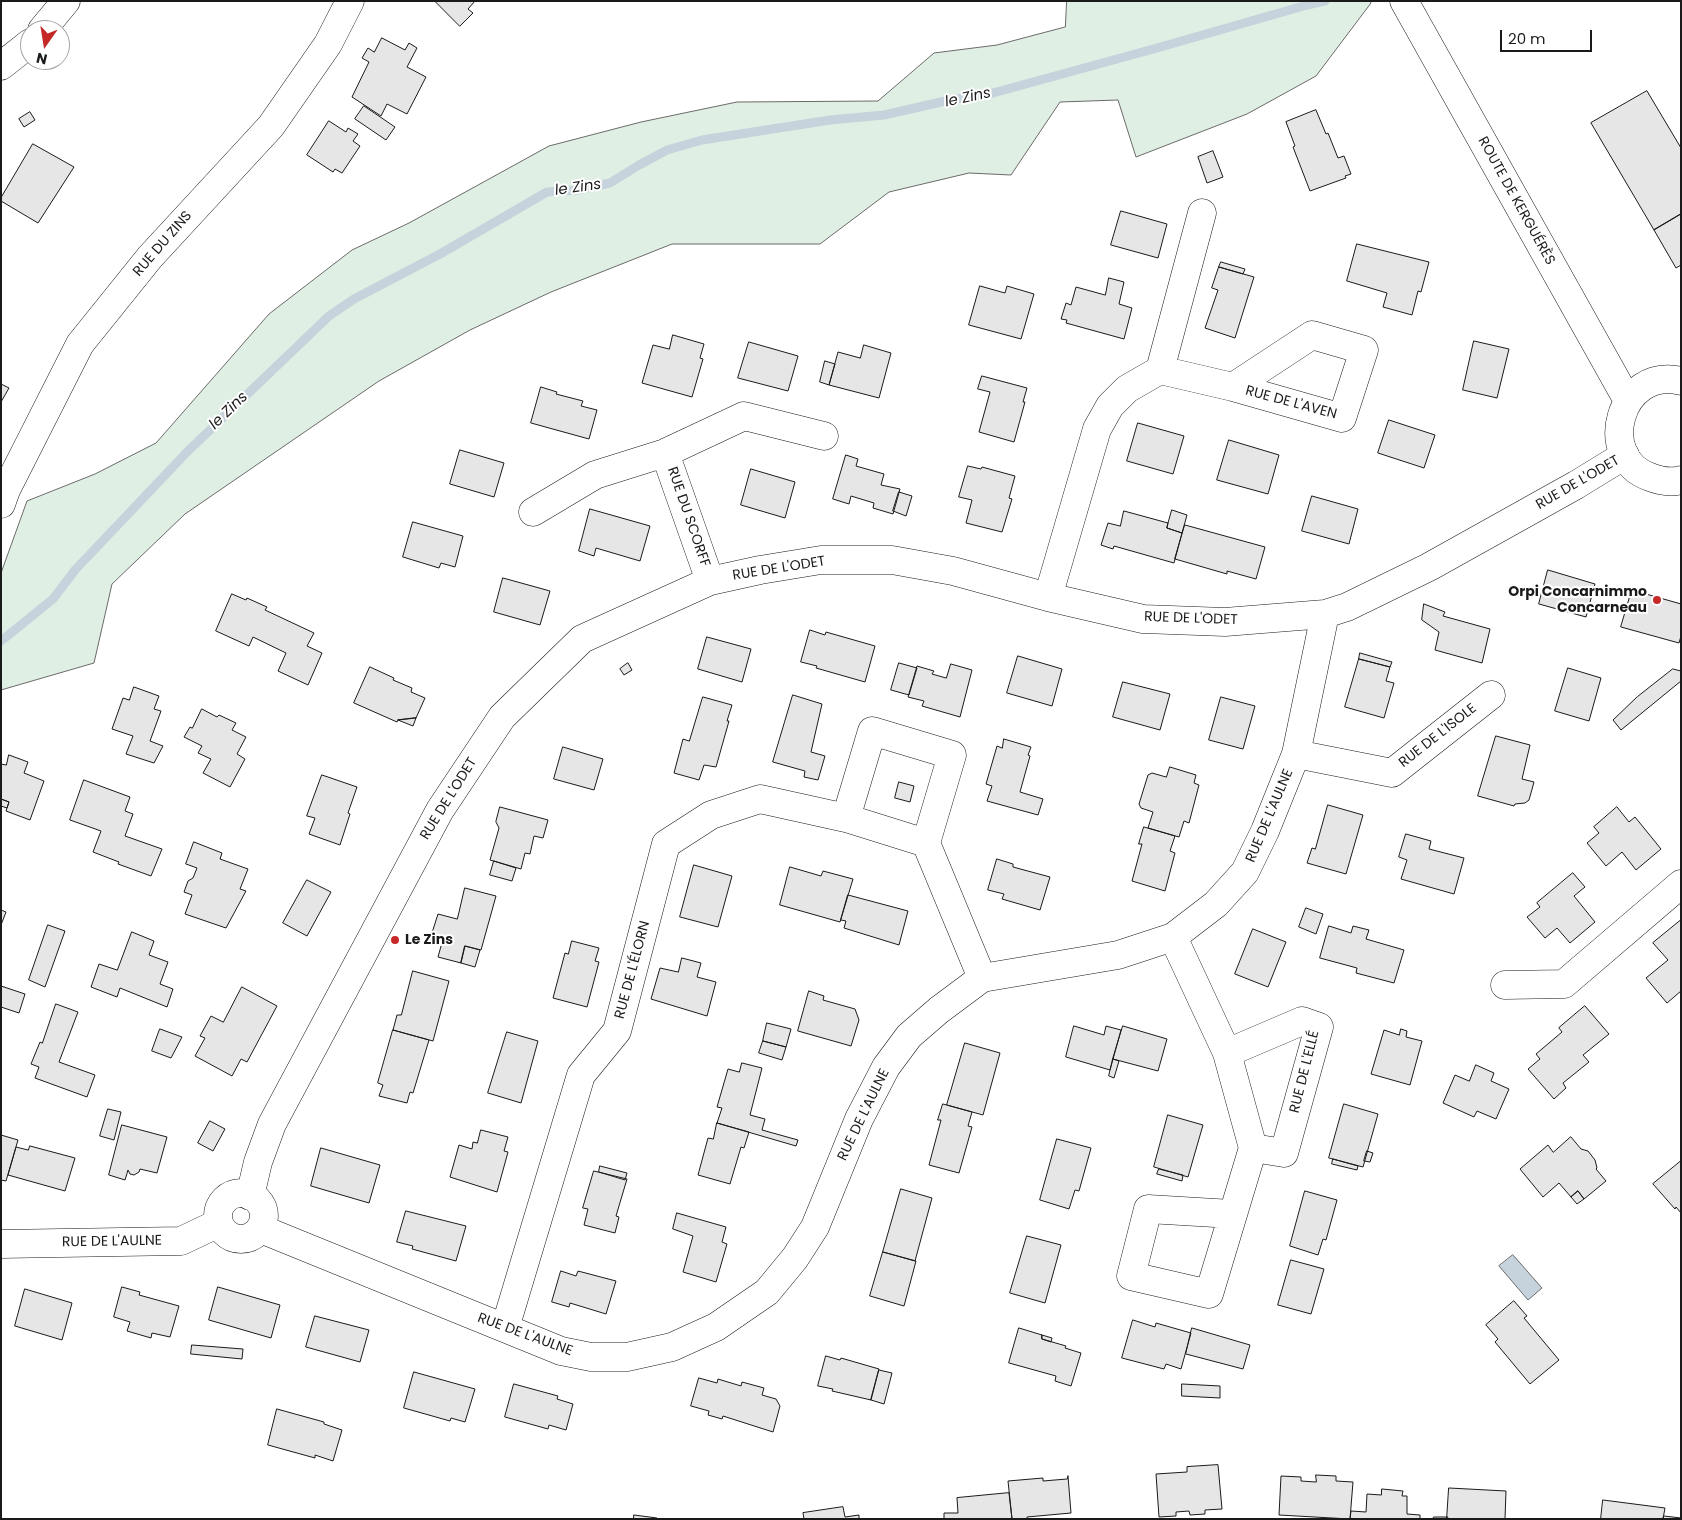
<!DOCTYPE html>
<html>
<head>
<meta charset="utf-8">
<style>
	body { margin:0 }
	#map { position:relative; width:1682px; height:1520px; overflow:hidden; background:#fff; font-family:Poppins,sans-serif }
	canvas { display:block }
	.frame { position:absolute; inset:0; border:2px solid #1a1a1a; pointer-events:none }
	.north { position:absolute; left:20px; top:20px; width:50px; height:50px; box-sizing:border-box; background:#fff; border:1px solid #a3a3a3; border-radius:50%; rotate:193deg; font-size:14px; font-weight:700; line-height:20px; text-align:center; color:#1a1a1a }
	.north::after { content:''; display:block; margin:auto; width:18px; height:22px; background:#c62828; clip-path:polygon(50% 0,100% 100%,50% 72%,0 100%) }
	.scale { position:absolute; left:1500px; top:30px; width:92px; height:22px; box-sizing:border-box; border:2px solid #1a1a1a; border-top:0; padding-left:6px; font-size:15px; line-height:18px; white-space:nowrap; color:#1a1a1a; -webkit-text-stroke:4px #fff; paint-order:stroke }
</style>
</head>
<body>
<div id="map">
<canvas width="1682" height="1520"></canvas>
<div class="frame"></div>
<div class="north">N</div>
<div class="scale">20 m</div>
</div>
<script>
const ctx = document.querySelector('canvas').getContext('2d');
ctx.lineJoin = 'round';
function paint(path, color) {
  ctx.fillStyle = color;
  ctx.fill(path, 'evenodd');
}
function trace(path, color, width, dash) {
  ctx.strokeStyle = color;
  ctx.lineWidth = width;
  ctx.lineCap = dash ? 'butt' : 'round';
  ctx.setLineDash(dash || []);
  ctx.stroke(path);
}
function label(font, color, halo, rows, align = 'center') {
  ctx.font = font + ' Poppins,sans-serif';
  ctx.lineWidth = 4;
  ctx.setLineDash([]);
  ctx.textBaseline = 'middle';
  ctx.strokeStyle = halo;
  ctx.fillStyle = color;
  for (const [text, x, y, turn = 0] of rows) {
    ctx.save();
    ctx.translate(x, y);
    ctx.rotate((+turn || 0) * Math.PI / 180);
    ctx.textAlign = isNaN(turn) ? turn : align;
    if (halo) ctx.strokeText(text, 0, 0);
    ctx.fillText(text, 0, 0);
    ctx.restore();
  }
}
const green = new Path2D(`
	M1067 1H1370L1371 3 1316 76 1247 114 1136 157 1118 100 1060 102 1011 175 969 173 889 192 820 244H672L551 292 470 330 379 381 185 514 112 584 94 663 1 690V573L27 501 95 474 156 443 269 314 352 250 409 223 549 146 641 122 737 102 878 101 934 53 997 45 1065 27Z`);
paint(green, '#e0efe3');
trace(green, '#6a6a6a', 1);
const water = new Path2D(`
	M1513 1255 1542 1288 1528 1300 1499 1266Z`);
paint(water, '#c6d2dc');
trace(water, '#6a6a6a', 1);
trace(new Path2D(`
	M1 641 53 599 75 570 187 452 329 316 354 299 440 254 547 192 578 190 610 183 639 165 667 150 702 140 830 120 884 115 950 100 993 93 1157 48 1307 5 1325 1`), '#c6d2dc', 9);
const building = new Path2D(`
	M435 1H475L468 9 473 13 460 26Z
	M382 38 405 50 409 43 417 48 407 67 426 77 407 114 387 104 381 116 352 97 369 62 362 58 368 48 374 52Z
	M1647 91 1681 148V214L1654 230 1591 123Z
	M364 106 395 127 386 140 355 119Z
	M1316 110 1326 134 1328 133 1338 158 1344 156 1351 174 1345 176 1346 178 1310 191 1293 147 1295 146 1286 122Z
	M30 112 35 120 24 127 19 119Z
	M329 121 346 132 348 128 358 134 353 141 360 146 342 173 335 169 333 172 307 155Z
	M33 144 74 167 38 223 1 201V198Z
	M1213 151 1223 177 1207 183 1198 157Z
	M1121 211 1167 224 1158 258 1111 245Z
	M1681 214V265L1676 268 1654 230Z
	M1357 244 1429 262 1421 292 1418 291 1412 315 1383 307 1387 293 1347 281Z
	M1221 262 1245 269 1243 274 1219 267Z
	M1219 267 1254 277 1235 338 1205 328 1218 290 1212 288Z
	M1109 278 1124 282 1119 304 1132 308 1124 339 1066 323 1067 320 1061 319 1066 303 1071 305 1076 287 1105 295Z
	M980 286 1005 293 1007 286 1034 294 1021 339 969 325Z
	M673 335 704 344 700 358 703 359 692 397 642 383 653 345 669 349Z
	M1474 341 1509 349 1497 398 1463 390Z
	M749 342 798 356 788 391 738 378Z
	M864 345 891 353 879 398 829 385 838 352 860 358Z
	M825 361 835 364 829 385 820 382Z
	M982 376 1027 388 1023 402H1025L1014 442 979 432 990 392 978 389Z
	M1 384 9 388 1 402Z
	M541 387 557 392 556 394 583 401 581 406 597 410 589 439 531 423Z
	M1389 420 1435 435 1424 468 1378 453Z
	M1138 423 1184 436 1173 474 1127 461Z
	M1229 440 1279 455 1268 494 1217 480Z
	M460 450 504 463 494 497 450 484Z
	M846 455 858 459 856 466 884 474 881 485 900 489 893 514 873 508 874 503 851 496 849 504 833 499Z
	M968 466 981 469 982 467 1015 476 1009 498 1012 499 1002 532 966 523 972 500 959 497Z
	M751 469 795 482 785 518 741 505Z
	M899 492 912 496 906 516 893 511Z
	M1312 496 1358 509 1349 544 1302 531Z
	M590 509 650 526 640 561 596 548 594 556 579 551Z
	M1172 510 1187 515 1182 533 1167 528Z
	M1124 511 1168 523 1167 528 1182 533 1174 563 1114 546 1113 549 1101 545 1108 523 1120 526Z
	M413 522 463 536 455 567 441 563 439 568 403 557Z
	M1185 525 1265 547 1256 579 1227 571V574L1175 559Z
	M1548 570 1595 584 1586 617 1539 604Z
	M503 578 550 591 540 625 494 612Z
	M1632 590 1681 604V636L1679 643 1621 627Z
	M232 594 246 600 247 598 267 607 265 610 314 633 307 646 322 653 308 685 278 671 286 653 253 637 249 646 216 631Z
	M1424 604 1445 612 1443 616 1490 629 1482 663 1435 650 1439 632 1422 620Z
	M810 630 825 635 826 632 875 646 865 682 816 668 817 666 801 662Z
	M707 637 751 649 742 682 698 669Z
	M1360 653 1392 662 1390 667 1359 659Z
	M1018 656 1062 669 1052 706 1007 693Z
	M1359 659 1390 667 1386 681 1394 683 1384 718 1345 707Z
	M628 663 632 670 624 675 620 669Z
	M899 663 917 668 909 695 891 690Z
	M951 664 972 670 960 717 922 706 924 701 908 697 917 666 934 671 932 674 946 678Z
	M370 667 394 678 393 680 412 688 411 692 425 698 416 718 398 720 397 722 354 703Z
	M1568 668 1601 678 1589 721 1555 711Z
	M1673 669 1681 671V681L1621 730 1613 720 1637 697Z
	M1123 682 1170 694 1160 730 1113 717Z
	M134 687 159 696 154 709 161 711 150 741 163 746 154 763 126 754 133 736 112 729 123 698 129 700Z
	M793 695 822 704 811 752 825 756 818 780 804 777 805 771 773 762Z
	M703 697 732 705 727 721H729L716 767 704 765 699 780 674 773 683 739 689 741Z
	M1221 697 1255 706 1243 749 1209 740Z
	M202 709 217 717 219 715 236 723 232 730 246 737 237 754 245 759 230 787 203 773 211 759 198 753 202 746 184 737 190 727 192 728Z
	M416 718 413 726 398 720Z
	M1496 736 1530 745 1522 779 1534 782 1529 800 1525 803 1515 804 1514 806 1478 796Z
	M1004 739 1031 747 1028 755 1030 756 1020 792 1043 799 1038 815 987 801 992 786 986 784 997 746 1002 748Z
	M563 747 603 759 594 790 554 779Z
	M9 755 28 762 24 773 44 781 30 820 6 811 9 802 1 799V764L6 765Z
	M1170 767 1196 775 1194 783 1199 785 1189 823 1184 821 1179 837 1148 828 1153 812 1141 808 1139 804 1148 775 1152 773 1166 777Z
	M322 775 357 787 348 813 350 814 340 845 309 834 315 818 307 816Z
	M84 780 130 797 125 811 133 814 125 836 162 849 151 876 118 864 119 862 93 852 101 831 70 820Z
	M899 782 914 786 910 802 895 798Z
	M1 799 9 802 7 808 1 806Z
	M1328 805 1363 815 1346 874 1307 863 1312 848 1315 849Z
	M500 807 548 820 543 838 534 836 530 854 525 853 521 869 490 860 499 828 496 822Z
	M1617 807 1629 822 1635 817 1661 849 1636 870 1622 852 1606 866 1587 843 1599 833 1594 827Z
	M1144 827 1175 836 1170 851 1175 853 1165 891 1132 881 1142 844H1139Z
	M1406 834 1431 841 1429 849 1464 858 1454 894 1401 879 1407 860 1399 857Z
	M194 842 222 853 220 859 248 869 240 889 246 891 226 928 185 914 192 895 184 892 188 881 193 878 197 868 186 864Z
	M997 859 1013 864V867L1050 877 1040 910 1002 899 1004 894 988 890Z
	M494 861 516 868 512 881 490 875Z
	M694 865 732 876 718 927 680 917Z
	M790 867 821 876 823 871 853 879 840 922 780 905Z
	M1573 873 1585 887 1574 896 1595 922 1570 943 1557 928 1545 938 1527 917 1540 907 1537 903Z
	M307 880 331 892 307 936 283 923Z
	M465 888 496 896 481 950 465 946 461 963 438 957 443 939 431 936 438 914 457 919Z
	M848 895 908 911 899 945 844 928 846 921 841 920Z
	M1306 908 1323 914 1316 934 1299 927Z
	M1 910 6 912 1 925Z
	M1681 920V991L1667 1003 1646 978 1668 960 1653 943Z
	M48 925 65 931 45 987 29 980Z
	M1329 926 1351 933 1353 926 1369 930 1366 939 1404 950 1394 983 1356 973 1357 968 1320 958Z
	M1253 929 1286 942 1268 987 1235 974Z
	M132 932 154 941 149 955 168 962 160 984 173 989 167 1007 120 988 117 997 91 987 99 964 117 970Z
	M572 941 599 948 595 961 599 962 587 1007 553 998 565 953 568 954Z
	M465 946 480 950 475 967 461 963Z
	M682 958 701 963 697 977 716 982 707 1016 651 999 660 968 678 972Z
	M413 971 449 981 433 1041 393 1030 397 1015H401Z
	M1 986 25 994 19 1013 1 1007Z
	M242 987 277 1006 247 1062 241 1059 232 1076 195 1056 205 1038 200 1036 211 1016 223 1022Z
	M809 991 824 996 823 1000 855 1009 859 1020 851 1046 798 1031Z
	M56 1004 78 1012 59 1062 95 1075 87 1097 35 1078 39 1067 31 1064 40 1042 42 1043Z
	M1585 1006 1609 1034 1583 1055 1589 1062 1563 1083 1566 1088 1554 1099 1528 1069 1540 1059 1536 1054 1562 1032 1559 1028Z
	M767 1023 791 1029 786 1047 763 1041Z
	M1074 1026 1104 1035 1106 1026 1121 1030 1110 1070 1066 1057Z
	M1123 1026 1167 1039 1158 1071 1113 1059Z
	M160 1029 182 1037 171 1058 152 1051Z
	M1401 1029 1407 1031 1406 1037 1422 1041 1410 1085 1371 1074 1384 1030 1399 1035Z
	M393 1030 429 1040 413 1093 410 1092 407 1103 379 1096 383 1085 378 1083Z
	M507 1032 538 1041 521 1103 488 1093Z
	M763 1041 786 1047 782 1060 759 1053Z
	M965 1043 1000 1053 983 1115 947 1105Z
	M1113 1059 1119 1061 1114 1078 1109 1076Z
	M742 1063 762 1068 750 1115 765 1119 762 1130 798 1140 796 1146 717 1123 722 1108 717 1107 728 1069 739 1072Z
	M1476 1065 1494 1073 1491 1081 1509 1089 1496 1119 1477 1111 1474 1117 1443 1103 1455 1075 1469 1081Z
	M943 1104 972 1112 968 1126 972 1127 959 1173 929 1165 941 1120H938Z
	M1344 1104 1378 1114 1363 1167 1329 1158Z
	M108 1109 121 1112 114 1140 100 1136Z
	M1168 1115 1203 1125 1188 1177 1154 1167Z
	M210 1121 225 1129 213 1151 198 1143Z
	M717 1123 749 1132 744 1148 741 1147 730 1184 698 1175 708 1138 713 1139Z
	M122 1125 167 1137 157 1173 140 1169 139 1172 134 1175 130 1174 128 1170 125 1180 109 1175Z
	M481 1130 508 1137 504 1151 508 1152 497 1192 450 1177 459 1145 472 1149 473 1142 477 1143Z
	M1 1135 18 1140 6 1181 1 1180Z
	M1571 1137 1581 1149 1588 1151 1595 1160 1597 1168 1596 1169 1606 1181 1584 1199 1578 1191 1571 1197 1559 1183 1543 1197 1520 1169 1548 1145 1553 1152Z
	M1057 1139 1091 1148 1079 1191 1075 1190 1069 1209 1040 1200Z
	M30 1146 75 1158 65 1191 8 1175 16 1147 28 1150Z
	M321 1148 380 1165 369 1203 311 1186Z
	M1367 1151 1373 1153 1370 1162 1364 1161Z
	M1333 1159 1358 1166 1357 1170 1332 1164Z
	M1681 1161V1213L1676 1207 1675 1209 1653 1184Z
	M600 1166 627 1173 625 1180 599 1172Z
	M1159 1169 1183 1175 1182 1181 1157 1174Z
	M594 1171 627 1179 616 1216 619 1217 615 1233 584 1225 588 1209 583 1208Z
	M901 1189 932 1198 915 1261 883 1252Z
	M1305 1191 1337 1200 1326 1240 1323 1239 1318 1255 1290 1246Z
	M1578 1191 1584 1199 1577 1204 1571 1197Z
	M406 1211 466 1226 456 1261 412 1249 413 1246 397 1242Z
	M677 1213 726 1227 722 1242 727 1244 716 1282 683 1272 693 1236 673 1229Z
	M1027 1236 1061 1245 1045 1303 1010 1293Z
	M883 1252 916 1261 904 1306 870 1296Z
	M1291 1260 1324 1269 1311 1314 1278 1305Z
	M561 1271 576 1276 578 1271 616 1281 606 1314 570 1303 569 1307 552 1302Z
	M122 1287 140 1292 139 1295 179 1306 170 1337 152 1333 151 1338 127 1331 130 1322 114 1317Z
	M218 1287 280 1305 271 1338 209 1320Z
	M25 1289 72 1303 62 1340 15 1326Z
	M1514 1301 1527 1316 1524 1318 1559 1360 1530 1384 1495 1342 1498 1339 1486 1325Z
	M315 1316 369 1330 360 1362 306 1347Z
	M1133 1320 1155 1327 1156 1323 1191 1333 1181 1369 1166 1364 1164 1369 1122 1358Z
	M1019 1328 1042 1335V1339L1066 1346 1065 1348 1081 1353 1071 1386 1055 1381 1056 1376 1009 1363Z
	M1192 1328 1250 1345 1243 1369 1186 1354Z
	M1042 1335 1052 1338 1051 1342 1042 1339Z
	M192 1345 243 1349 242 1359 191 1354Z
	M826 1356 840 1360 841 1358 879 1369 871 1400 832 1391 833 1389 818 1386Z
	M879 1370 892 1373 884 1404 871 1400Z
	M414 1372 475 1389 465 1422 451 1418 450 1421 404 1408Z
	M699 1378 717 1383 718 1379 741 1386 742 1382 764 1388 762 1395 776 1399 780 1406 773 1432 723 1416 722 1419 708 1415 709 1411 691 1406Z
	M514 1384 558 1396 557 1399 573 1404 566 1430 549 1425 548 1429 505 1417Z
	M1182 1384 1220 1386V1398L1182 1396Z
	M277 1409 324 1422V1424L342 1430 333 1461 315 1455V1458L268 1445Z
	M1218 1465 1222 1509 1205 1510V1514L1190 1515 1189 1511 1176 1512V1516L1159 1517 1156 1474 1187 1472V1467Z
	M1316 1475 1336 1476V1481L1353 1482 1350 1519 1279 1515 1281 1476 1301 1477V1481L1316 1482Z
	M1068 1476 1071 1513 1027 1517V1519H1012L1008 1481 1043 1478V1481L1067 1479Z
	M1449 1488 1506 1491 1505 1519H1447Z
	M1382 1489 1403 1491 1402 1496H1407V1514L1420 1515V1519H1350L1351 1511 1366 1512 1367 1494 1381 1495Z
	M1009 1493 1012 1519H944V1513H958L957 1498Z
	M1603 1500 1665 1508 1663 1519H1601Z
	M843 1507 845 1517 859 1515V1519H804L803 1513Z
	M634 1515 657 1518V1519H634Z
	M1664 1516 1681 1518V1519H1663Z
	M1434 1517H1448L1447 1519H1433Z`);
paint(building, '#e6e6e6');
trace(building, '#1a1a1a', 1);
const minor = new Path2D(`
	M42 30 66 1
	M1 66 30 43
	M1160 370 1233 387 1342 418 1364 350 1312 335 1233 387
	M665 453 710 581
	M1 504 6 490 80 344 150 257 271 126 328 44 350 1
	M533 512 595 475 665 453 744 416 824 436
	M1048 597 1097 429 1110 406 1127 389 1160 370 1202 213
	M1296 754 1392 773 1491 695
	M846 818 872 731 952 755 926 843 982 978
	M1173 937 1227 1053 1253 1148 1209 1294 1131 1276 1148 1209 1232 1214
	M1505 985 1564 984 1681 884
	M1227 1053 1302 1021 1319 1027 1284 1153 1253 1148
	M218 1216a23 23 0 1 1 46 0a23 23 0 1 1-46 0Z
	M250 1196 258 1162 272 1124 440 810 502 717 582 639 710 581 760 570 821 560H892L953 571 1048 597 1143 619 1225 622 1325 614 1347 607 1429 567 1576 485 1625 455
	M261 1229 561 1351 591 1357H627L672 1347 716 1327 767 1292 795 1258 815 1227 859 1119 886 1067 909 1036 939 1010 982 978 1118 955 1173 937 1216 904 1245 872 1265 831 1296 754 1325 614
	M1 1244 181 1241 219 1223
	M505 1328 581 1075 617 1031 666 844 711 815 760 799 846 818 926 843`);
const major = new Path2D(`
	M1404 1 1628 401
	M1681 381C1619 366 1595 458 1650 477 1660 481 1670 483 1681 480`);
trace(minor, '#1a1a1a', 29);
trace(major, '#1a1a1a', 29);
trace(minor, '#fff', 28);
trace(major, '#fff', 28);
for (const [x, y, r, color] of [
	[1657,600,5,"#c62828"],
	[395,940,5,"#c62828"]
]) {
  const dot = new Path2D();
  dot.arc(x, y, r, 0, 2 * Math.PI);
  ctx.fillStyle = color;
  ctx.fill(dot);
  trace(dot, '#fff', 2);
}
label('14px', '#1a1a1a', '#fff', [
	["ROUTE DE KERGUÉRÈS",1516,201,61],
	["RUE DU ZINS",163,244,-49],
	["RUE DE L'AVEN",1291,403,15],
	["RUE DE L'ODET",1578,483,-30],
	["RUE DU SCORFF",688,517,71],
	["RUE DE L'ODET",779,569,-9],
	["RUE DE L'ODET",1191,619,2],
	["RUE DE L'ISOLE",1438,736,-38],
	["RUE DE L'ODET",449,799,-58],
	["RUE DE L'AULNE",1270,816,-67],
	["RUE DE L'ÉLORN",633,970,-75],
	["RUE DE L'ELLÉ",1305,1072,-76],
	["RUE DE L'AULNE",864,1115,-64],
	["RUE DE L'AULNE",112,1242,-1],
	["RUE DE L'AULNE",525,1335,20]
]);
label('bold 14px', '#1a1a1a', '#fff', [
	["Orpi Concarnimmo",1647,592],
	["Concarneau",1647,608],
	["Le Zins",405,940,"left"]
], 'right');
label('italic 15px', '#1a1a1a', '#fff', [
	["le Zins",968,98,-12],
	["le Zins",578,188,-8],
	["le Zins",229,411,-44]
]);
</script>
</body>
</html>
